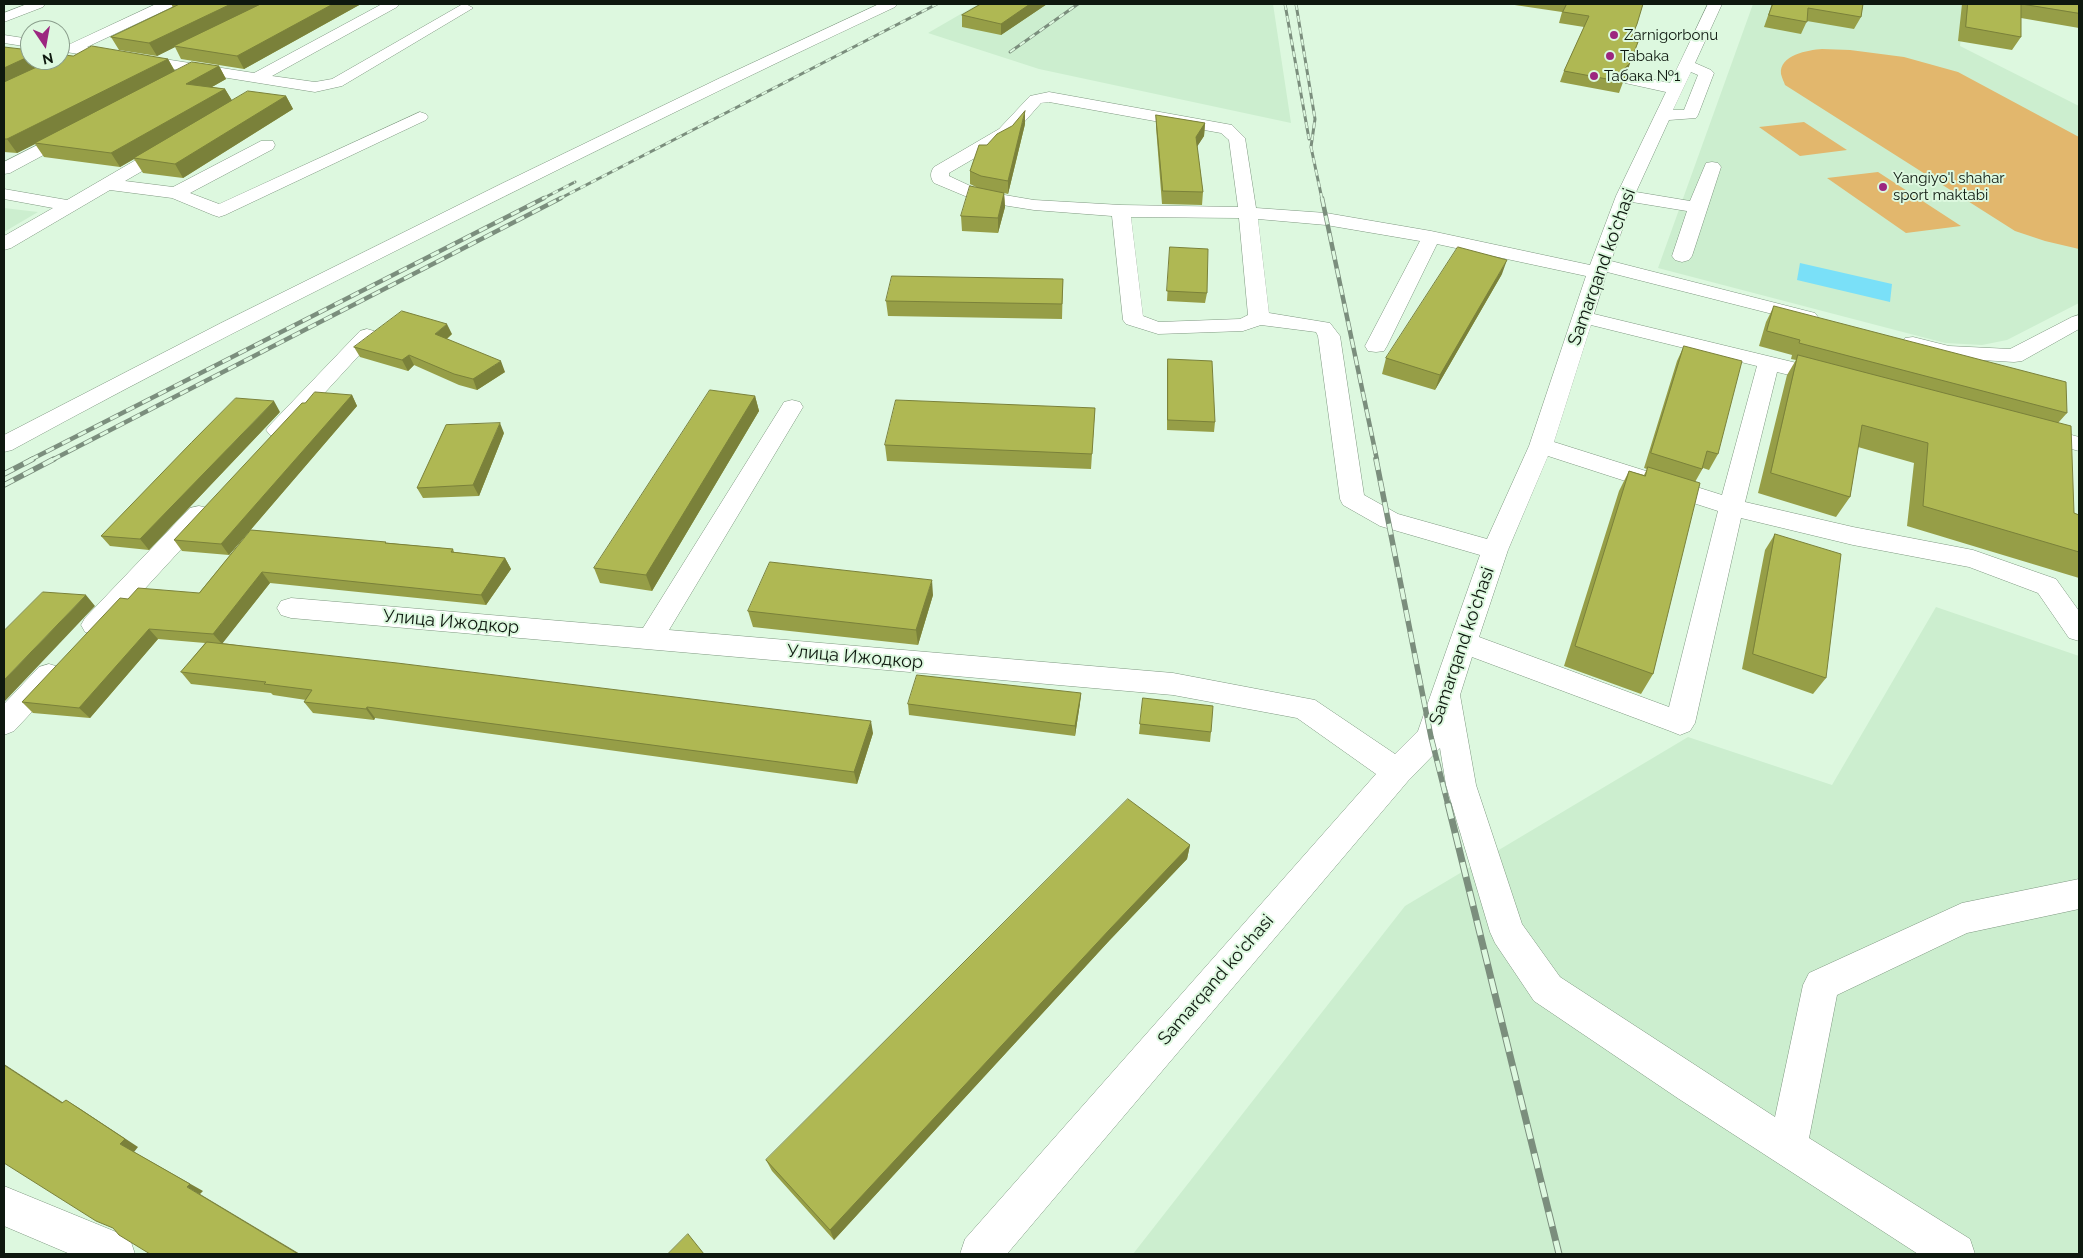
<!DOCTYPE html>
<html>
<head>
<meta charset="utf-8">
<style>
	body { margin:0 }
	#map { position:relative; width:2083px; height:1258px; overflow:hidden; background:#ddf8df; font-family:Raleway,sans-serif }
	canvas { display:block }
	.frame { position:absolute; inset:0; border:5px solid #0e180f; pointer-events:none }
	.north { position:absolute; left:20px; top:20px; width:50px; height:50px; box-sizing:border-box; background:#ddf8df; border:1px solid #8a9e8c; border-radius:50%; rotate:168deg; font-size:14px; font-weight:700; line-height:20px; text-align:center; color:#0e180f }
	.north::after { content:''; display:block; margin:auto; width:18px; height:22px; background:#9c2680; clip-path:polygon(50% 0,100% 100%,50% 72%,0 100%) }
</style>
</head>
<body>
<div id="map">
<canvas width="2083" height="1258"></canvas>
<div class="frame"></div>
<div class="north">N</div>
</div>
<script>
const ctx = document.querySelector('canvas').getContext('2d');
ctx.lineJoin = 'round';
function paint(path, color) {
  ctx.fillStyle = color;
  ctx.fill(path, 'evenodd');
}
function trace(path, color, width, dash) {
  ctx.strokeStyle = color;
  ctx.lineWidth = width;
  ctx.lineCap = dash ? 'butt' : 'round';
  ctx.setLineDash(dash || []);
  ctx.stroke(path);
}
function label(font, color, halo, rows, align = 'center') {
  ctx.font = font + ' Raleway,sans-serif';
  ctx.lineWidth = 4;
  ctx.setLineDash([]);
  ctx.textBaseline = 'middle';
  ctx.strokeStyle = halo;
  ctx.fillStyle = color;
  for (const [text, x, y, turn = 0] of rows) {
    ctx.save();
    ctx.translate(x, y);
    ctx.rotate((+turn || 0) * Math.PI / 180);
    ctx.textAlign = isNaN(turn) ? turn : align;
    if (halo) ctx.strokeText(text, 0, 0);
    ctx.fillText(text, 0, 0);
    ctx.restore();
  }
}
paint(new Path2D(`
	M978 4H1273L1291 123 1039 69 928 33Z
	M1753 4H1965L1960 46 2079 106V303L2007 340 1982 345 1945 343 1658 268Z
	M4 208 38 212 4 232Z
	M1936 607 2079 656V1254H1133L1405 906 1688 737 1832 785Z`), '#cceecf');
paint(new Path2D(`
	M1822 49 1850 50 1904 57 1958 72 2079 137V249L2045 241 2015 231 1785 85C1784 82 1782 78 1781 74 1779 55 1808 50 1822 49Z
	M1804 122 1847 150 1800 156 1759 127Z
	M1878 172 1961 226 1906 233 1827 178Z`), '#e2b76d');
paint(new Path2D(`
	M1800 263 1892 284 1890 302 1797 280Z`), '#7ae0f8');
const minor = new Path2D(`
	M27 4H45L43 7 4 22V13Z
	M156 4H174L172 7 87 47 254 73 382 4H399L397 7 272 76 315 82 332 79 461 5 466 4 473 8 342 86 315 92 60 51V43L70 44Z
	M879 4H897L895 7C745 77 597 150 449 224 302 298 156 371 12 450L4 452V435L221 323 503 183 720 78Z
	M1708 4H1722L1695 63 1711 70 1714 73 1698 115 1696 118 1669 120 1636 192 1690 201 1706 163 1712 162 1718 163 1721 167 1692 256 1689 260 1682 262 1675 260 1672 256 1687 211 1632 202 1611 261 1815 313 1818 317 1815 321 1808 323 1607 272 1594 314 1834 372 1837 377 1834 382 1826 384 1777 372 1745 502 1853 527 1973 550 2056 579 2079 611V641L2069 638 2038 593 1969 567 1853 545 1741 518 1695 723 1690 731 1680 735 1670 731 1472 657 1460 695 1476 785 1522 924 1560 977 1775 1117 1803 985 1809 973 1962 903 2079 879V909L1967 933 1837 995 1809 1138 1970 1239 1975 1254H1918L1679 1099 1534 1001 1495 943 1490 932 1446 785 1440 748 1408 781 1007 1254H960L965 1239 1376 774 1297 718 1173 695 291 618 281 615 277 608 281 601 291 598 643 628 781 407 784 402 792 400 800 402 803 407 669 630 1173 673 1315 700 1395 754 1418 731 1480 555 1380 526 1343 505 1340 499 1318 336 1316 332 1261 325 1243 331 1158 334 1126 324 1123 320 1112 216 1034 210 977 201 934 183C930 178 930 172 934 167L999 129 1030 96 1049 92 1232 125 1245 138 1256 208 1326 213 1431 231 1590 265 1616 196 1666 92 1625 83 1622 80 1625 77 1630 75 1670 83ZM1691 72 1698 75 1684 110H1673ZM1049 102 1221 133 1229 140 1238 207 1121 205 1034 200 981 191 949 176V173L1011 137 1041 103ZM1131 217 1239 218 1248 315 1240 319 1159 322 1143 316ZM1258 219 1326 225 1420 241 1365 346 1368 351 1376 352 1384 351 1387 346 1437 244 1586 276 1529 446 1487 539 1398 514 1364 495 1340 336 1330 323 1269 313ZM1591 325 1757 366 1722 495 1554 442ZM1548 456 1718 511 1669 707 1479 637 1508 550Z
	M4 35 30 39V47L4 43Z
	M420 112 426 114 428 117 426 120 225 215 219 217 213 215 172 198 110 190 11 248 4 250V236L53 208 4 199V189L67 200 165 143H177L179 147 177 151 125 181 173 187 261 141H273L275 145 273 149 190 193 219 204Z
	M73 127 79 128 81 132 79 136 10 173 4 174V162Z
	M2079 315V329L2022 361 2014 362 1949 358 1905 348 1902 343 1905 338 1913 337 1949 346 2010 349 2072 317Z
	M367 329 374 331 378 335 374 339 286 435 278 437 270 435 266 430 270 425 360 331Z
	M2035 425 2079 437V451L2027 437 2023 432 2027 427Z
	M199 506 208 508 211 514 208 520 105 632 95 635 85 632 81 625 85 618 190 508Z
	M49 664 59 667 63 675 59 683 14 731 4 735V704L39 667Z
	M4 1186 126 1236 130 1239 135 1254H70L4 1226Z`);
trace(minor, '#7f9881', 1);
paint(minor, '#fff');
const railFar3 = new Path2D(`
	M1285 4 1309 139
	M1296 4 1315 119 1311 147 1322 199
	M1010 52 1078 4
	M542 199 575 182
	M559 199 937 4`);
const railFar2 = new Path2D(`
	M1322 198 1377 460
	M30 460 544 198
	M52 460 561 198`);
const railFar1 = new Path2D(`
	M1376 459 1431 737 1448 805
	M4 474 33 459
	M4 485 54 459`);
const rail = new Path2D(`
	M1448 804 1559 1254`);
trace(railFar3, '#7b8e7d', 3);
trace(railFar2, '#7b8e7d', 4.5);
trace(railFar1, '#7b8e7d', 5.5);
trace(rail, '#7b8e7d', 7);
trace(railFar3, '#ddf8df', 2, [6]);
trace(railFar2, '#ddf8df', 3, [9]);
trace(railFar1, '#ddf8df', 4, [11]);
trace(rail, '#ddf8df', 5, [15]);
paint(new Path2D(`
	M171 4H361L244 69 181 59 175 47 157 56 119 50 111 37 173 7Z
	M981 4H1047L1001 35 962 27V15Z
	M1508 4H1643L1631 41 1638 42 1619 93 1560 82 1564 71 1584 27 1559 23 1562 12Z
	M1772 4H1863L1861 17 1854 29 1807 21 1801 34 1764 27Z
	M1962 4H2079V28L2021 18V37L2012 50 1958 41Z
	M4 47 30 60H44L46 63 73 56 168 59 175 71 219 66 226 79 212 87 225 89 232 101 286 96 293 109 183 178 143 173 134 159 120 167 44 157 35 144 17 153 4 152Z
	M1156 115 1205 123 1204 136 1197 146 1203 192 1202 205 1162 204 1156 127Z
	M1025 124 1008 194 1004 193 1005 207 998 233 962 231 961 216 978 188 970 184V171L987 145Z
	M1170 247 1207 293 1205 303 1167 301Z
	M1502 274 1435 390 1382 374 1386 358Z
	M1063 279 1062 319 888 316 886 301Z
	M1774 306 2067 413 2058 423 2074 513 2079 515V578L1907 526 1914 463 1858 447 1850 497 1836 517 1758 493 1787 375 1796 360 1791 359 1792 355 1759 346 1766 322Z
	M452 334 447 339 505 372 477 390 459 385 414 365 408 371 360 357 354 347Z
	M1684 346 1718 454 1709 470 1703 468 1695 482 1653 674 1641 694 1564 666 1619 491 1629 471 1644 475 1647 469 1644 468 1677 361Z
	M1168 359 1215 422 1214 432 1167 430V369Z
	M352 395 357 406 229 555 182 551 174 540Z
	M755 396 759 411 652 591 600 583 594 568Z
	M1095 408 1091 469 887 461 885 445Z
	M280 412 149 550 110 546 101 536Z
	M504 433 479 496 423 498 417 488Z
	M251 530 453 549 454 552 505 558 511 569 486 605 270 583 222 643 873 733 857 784 375 718 374 720 313 713 304 702 306 700 273 695 271 693 191 684 181 672 205 643 158 639 90 718 33 713 22 702 128 599 199 593Z
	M1775 534 1826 678 1813 694 1742 669 1765 550Z
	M933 595 918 645 753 627 748 611Z
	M1081 693 1080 703 1075 736 909 715 908 704Z
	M1143 698 1211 732 1210 742 1139 734Z
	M1190 845 1187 859 1108 942 834 1240 772 1171 766 1160Z`), '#969e47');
paint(new Path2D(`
	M231 4H262L174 46 175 47 157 56 149 43Z
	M333 4H361L244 69 237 56Z
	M1030 4H1047L1001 35V24Z
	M30 56V60H44L47 65 4 85V68Z
	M168 59 175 72 35 143V144L17 153 7 139Z
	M1630 63 1626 75 1624 69Z
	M219 66 226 79 194 97 186 84Z
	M225 89 233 102 120 167 111 153Z
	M286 96 293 109 183 178 175 164Z
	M1025 111V124L1008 194V181Z
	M1205 123 1204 136 1195 150 1196 137Z
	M1004 193 1005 207 998 233V218Z
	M1507 260 1502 274 1435 390 1440 375Z
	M447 324 452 334 440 344 435 334Z
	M409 355 414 365 408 371 402 360Z
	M501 361 505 372 477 390 473 379Z
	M352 395 357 406 229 555 221 544Z
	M755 396 759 411 652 591 646 575Z
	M274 401 280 412 149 550 140 539Z
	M500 423 504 433 479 496 473 485Z
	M505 558 511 569 486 605 481 595Z
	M262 572 270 583 222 644 213 634Z
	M932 580 933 595 918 645 916 630Z
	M86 595 95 606 4 702V680Z
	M149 629 158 639 90 718 79 708Z
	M1081 693 1080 703 1075 736V726Z
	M367 707 375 718 374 720 366 709Z
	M871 721 873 733 857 784 854 772Z
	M1190 845 1187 859 1108 942 834 1240 830 1230 1110 929Z
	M4 1064 76 1111 62 1103 4 1065Z
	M66 1100 79 1108 138 1147 134 1152 203 1191 200 1194 300 1254H298L187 1187 120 1144Z`), '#7a813a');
const building = new Path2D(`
	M180 4H231L149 43 111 37Z
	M261 4H333L237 56 174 46Z
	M981 4H1030L1001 24 962 15Z
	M1567 4H1643L1637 24 1630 41 1638 42 1630 63 1624 69 1627 72 1623 82 1564 71 1589 16 1563 12Z
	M1773 4H1863L1861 17 1808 8 1807 22 1769 15Z
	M1968 4H2021V37L1966 27Z
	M2022 4H2079V13Z
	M92 46 168 59 7 139H4V82L52 60H60V56L64 55 73 56Z
	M4 47 30 50V56L4 68Z
	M192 62 219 66 186 84 225 89 111 153 35 143Z
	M248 91 286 96 175 164 134 158Z
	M1025 111 1008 181 981 176 970 171 979 145H987L997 134 1012 126Z
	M1156 115 1205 123 1196 137 1203 192 1163 191Z
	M970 186 1004 193 998 218 961 216Z
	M1170 247 1208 249 1207 293 1167 291Z
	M1458 247 1507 260 1440 375 1386 358Z
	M892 276 1063 279 1062 304 886 301Z
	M1774 306 2066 382 2067 413 1799 343 1800 340 1767 331Z
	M402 311 447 324 435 334 501 361 473 379 454 374 409 355 402 360 354 347Z
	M1684 346 1742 361 1718 454 1707 451 1702 469 1651 453Z
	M1798 355 2071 426 2074 513 2079 515V552L1923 506 1928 443 1862 425 1850 497 1771 473Z
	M1168 359 1212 361 1215 422 1168 420Z
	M710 390 755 396 646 575 594 568Z
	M315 392 352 395 221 544 174 540 302 403H305Z
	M236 398 274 401 140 539 101 536 191 443Z
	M896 400 1095 408 1092 454 885 445Z
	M500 423 473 485 417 488 446 425Z
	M1648 467 1700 483 1653 674 1575 646 1629 471 1645 476Z
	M251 530 386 542 385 543 453 549 451 552 505 558 481 595 262 572 213 634 149 629 79 708 22 702 120 598 128 599 138 588 199 593Z
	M1775 534 1841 554 1826 678 1753 654Z
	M770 562 932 580 916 630 748 611Z
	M43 592 86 595 4 680V631Z
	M207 642 397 663 871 721 854 772 367 707 366 709 304 702 312 690 264 684 266 682 181 672Z
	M917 675 1081 693 1075 726 908 704Z
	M1143 698 1213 706 1211 732 1140 724Z
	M1128 799 1190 845 1110 929 830 1230 766 1160Z
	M4 1065 62 1103 66 1100 125 1139 120 1144 190 1184 187 1187 298 1254H150L119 1235 113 1228 96 1221 4 1163Z
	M688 1234 704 1254H668Z`);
paint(building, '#afb853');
trace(building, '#7a813a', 1);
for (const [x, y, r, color] of [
	[1614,35,5,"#9c2680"],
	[1610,56,5,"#9c2680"],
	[1594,76,5,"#9c2680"],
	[1883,187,5,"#9c2680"]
]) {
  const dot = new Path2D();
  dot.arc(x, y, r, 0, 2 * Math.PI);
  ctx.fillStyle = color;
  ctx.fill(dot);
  trace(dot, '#ddf8df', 2);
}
label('15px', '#0e180f', '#ddf8df', [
	["Zarnigorbonu",1624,35],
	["Tabaka",1620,56],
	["Табака №1",1604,76],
	["Yangiyo'l shahar",1893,178],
	["sport maktabi",1893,195]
], 'left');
label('18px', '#0e180f', '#ddf8df', [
	["Samarqand ko'chasi",1602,267,-70],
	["Улица Ижодкор",451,622,5],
	["Samarqand ko'chasi",1462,646,-71],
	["Улица Ижодкор",855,657,5],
	["Samarqand ko'chasi",1216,980,-49]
]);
</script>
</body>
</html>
